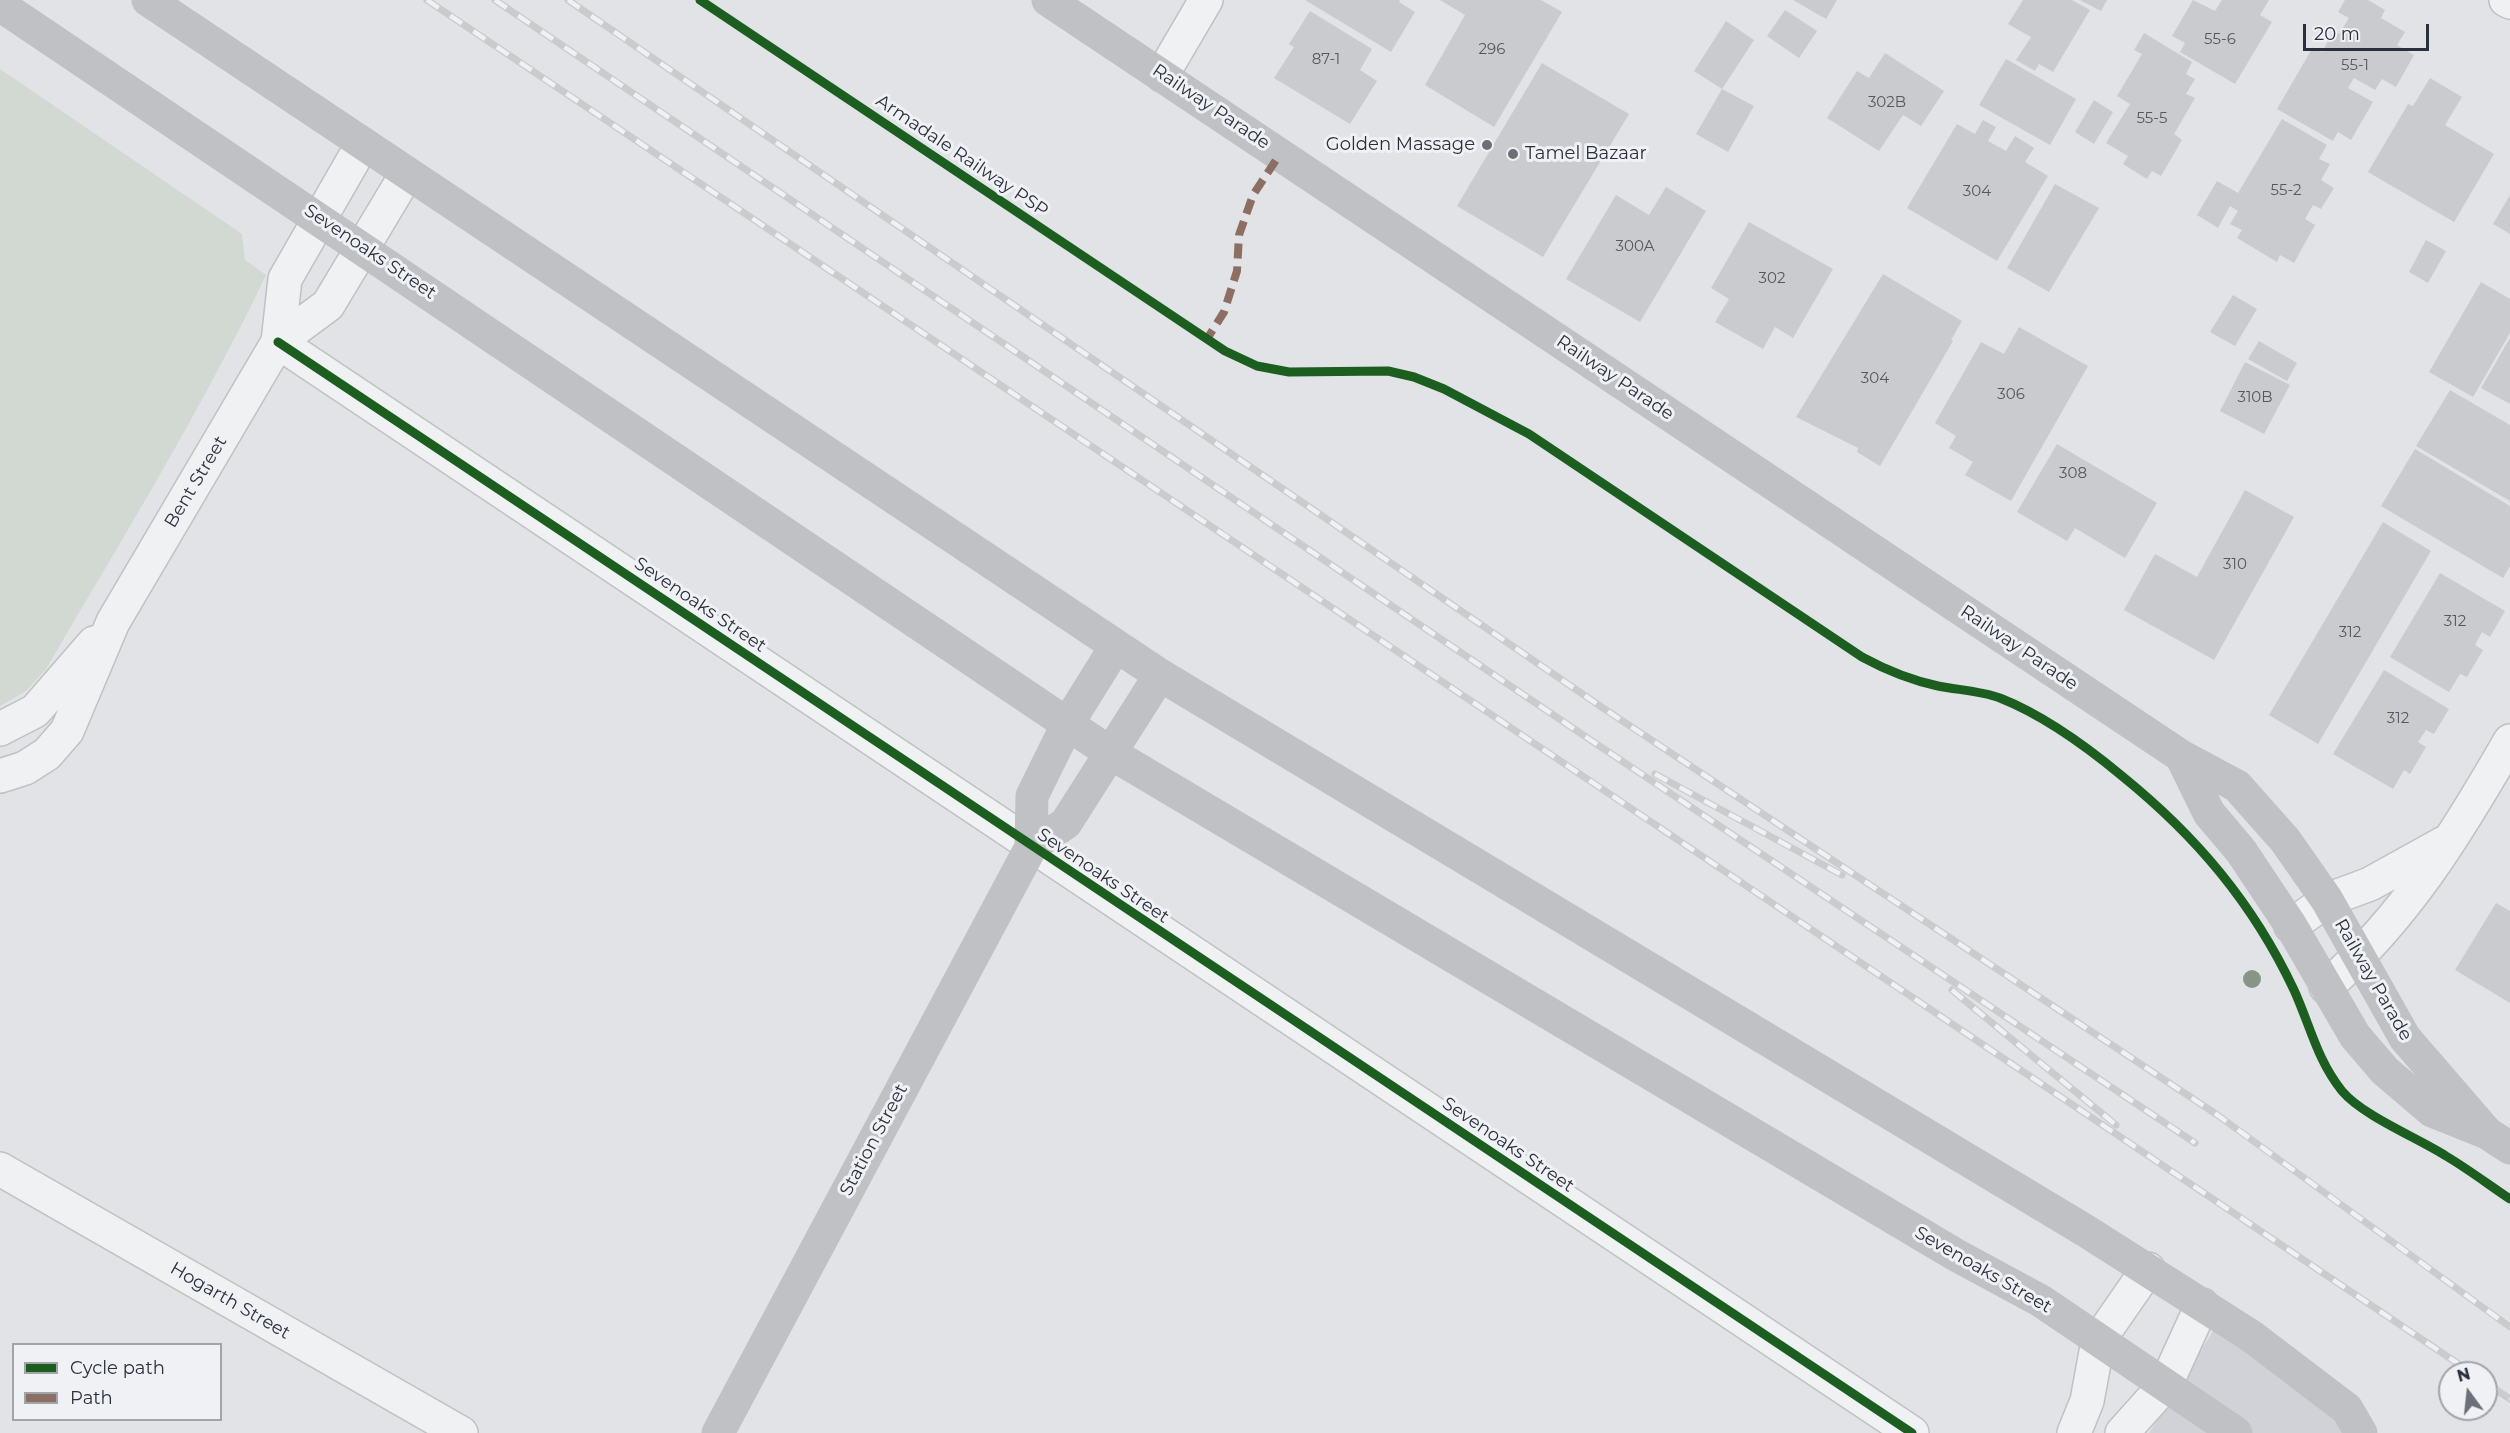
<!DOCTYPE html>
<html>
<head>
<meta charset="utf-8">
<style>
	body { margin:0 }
	#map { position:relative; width:2510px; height:1433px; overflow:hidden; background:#e1e3e6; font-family:Montserrat,sans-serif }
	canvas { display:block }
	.legend { position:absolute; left:12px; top:1343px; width:210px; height:78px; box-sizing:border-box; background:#eff1f5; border:2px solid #a0a4ab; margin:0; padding:8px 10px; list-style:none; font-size:18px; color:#2a303c }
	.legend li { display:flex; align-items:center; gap:12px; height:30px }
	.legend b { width:30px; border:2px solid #a0a4ab }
	.north { position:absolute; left:2438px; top:1361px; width:60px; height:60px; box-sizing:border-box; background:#eff1f5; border:2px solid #a0a4ab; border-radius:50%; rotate:345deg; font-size:16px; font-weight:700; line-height:24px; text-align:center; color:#2a303c }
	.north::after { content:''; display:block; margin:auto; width:21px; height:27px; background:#6a6f78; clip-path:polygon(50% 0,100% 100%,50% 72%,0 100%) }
	.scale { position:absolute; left:2303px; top:24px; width:126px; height:27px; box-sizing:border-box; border:3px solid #2a303c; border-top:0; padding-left:8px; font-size:18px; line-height:21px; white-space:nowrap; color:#2a303c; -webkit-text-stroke:4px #eff1f5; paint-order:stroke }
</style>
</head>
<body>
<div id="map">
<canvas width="2510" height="1433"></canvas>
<ul class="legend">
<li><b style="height:8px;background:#1b5e20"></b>Cycle path</li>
<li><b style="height:8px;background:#8d6e63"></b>Path</li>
</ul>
<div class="north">N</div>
<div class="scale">20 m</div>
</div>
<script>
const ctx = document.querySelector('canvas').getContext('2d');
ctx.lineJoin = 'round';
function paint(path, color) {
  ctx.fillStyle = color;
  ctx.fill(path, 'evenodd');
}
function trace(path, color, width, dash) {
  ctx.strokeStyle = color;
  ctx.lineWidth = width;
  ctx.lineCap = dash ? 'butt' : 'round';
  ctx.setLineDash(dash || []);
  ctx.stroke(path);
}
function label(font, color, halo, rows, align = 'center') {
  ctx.font = font + ' Montserrat,sans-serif';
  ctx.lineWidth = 6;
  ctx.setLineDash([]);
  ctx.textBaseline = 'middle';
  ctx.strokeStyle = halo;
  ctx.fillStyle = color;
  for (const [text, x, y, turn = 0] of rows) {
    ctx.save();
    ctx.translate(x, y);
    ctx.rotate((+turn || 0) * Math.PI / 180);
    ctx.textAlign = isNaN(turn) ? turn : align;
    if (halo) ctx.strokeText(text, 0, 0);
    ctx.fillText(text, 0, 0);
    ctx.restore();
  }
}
paint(new Path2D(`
	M2218 1323 2374 1433H2149Z`), '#d0d2d8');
paint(new Path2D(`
	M0 69 242 234 245 260 266 275C201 411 122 539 46 669L26 691 0 706Z`), '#d1d9d2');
paint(new Path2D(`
	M1305 0H1400L1399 2 1415 12 1391 52Z
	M1440 0H1541L1562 12 1494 127 1425 85 1465 15Z
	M1793 0H1837L1826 19Z
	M2023 0H2072L2090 10 2053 72 2039 64 2035 71 2016 60 2031 37 2008 24Z
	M2080 0H2107L2101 11Z
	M2193 0 2215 11 2222 0H2269L2260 15 2272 22 2235 84 2180 52 2185 43 2172 36Z
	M2345 0H2368L2385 10 2381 18 2405 32 2397 45 2414 55 2396 87 2382 79 2375 90 2354 78 2348 88 2373 102 2351 140 2338 132 2333 141 2277 109 2313 47 2322 52 2334 30 2339 34 2349 18 2338 12Z
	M1785 10 1817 31 1799 58 1767 36Z
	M1310 11 1372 49 1360 70 1377 81 1350 124 1274 78 1294 47 1289 44Z
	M1726 21 1754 40 1722 89 1694 71Z
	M2144 33 2192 62 2186 74 2195 79 2186 94 2195 98 2174 134 2182 140 2161 176 2152 171 2147 179 2123 164 2128 156 2106 143 2130 104 2117 96 2142 54 2134 50Z
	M1885 53 1944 91 1921 126 1903 115 1879 151 1827 118 1857 71 1869 78Z
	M2006 59 2076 99 2050 145 1979 105Z
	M1542 63 1629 114 1543 257 1457 206Z
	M2430 78 2462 97 2445 125 2494 154 2454 222 2368 172 2408 104 2413 106Z
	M1722 89 1754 106 1728 152 1696 134Z
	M2094 100 2113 112 2094 144 2075 132Z
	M2282 119 2327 145 2319 159 2330 164 2321 180 2334 188 2321 209 2313 205 2305 219 2315 225 2294 263 2280 255 2277 262 2237 238 2242 230 2230 224 2238 211 2230 206 2218 228 2197 215 2217 181 2238 193Z
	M1983 120 1996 127 1988 141 2006 151 2015 136 2034 148 2025 162 2048 176 1997 261 1907 208 1957 124 1975 134Z
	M2055 184 2099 208 2049 292 2007 268Z
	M1666 187 1706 211 1640 322 1566 279 1616 195 1649 215Z
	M2510 195V234L2493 224Z
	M1749 222 1833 269 1793 338 1775 327 1763 349 1715 322 1729 299 1711 288Z
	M2426 240 2446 251 2428 283 2409 272Z
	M1883 274 1962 321 1951 340 1953 341 1880 466 1857 452 1858 448 1796 417Z
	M2481 282 2510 299V333L2473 397 2429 372Z
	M2233 295 2257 309 2235 346 2210 332Z
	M2019 327 2088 366 2011 501 1965 475 1973 462 1949 448 1956 436 1935 423 1981 342 2004 354Z
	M2510 338V404L2481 388Z
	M2259 341 2297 363 2287 381 2248 359Z
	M2245 362 2290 385 2264 434 2220 411Z
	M2450 390 2510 425V501L2416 446Z
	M2057 444 2157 503 2125 558 2075 528 2067 541 2017 512Z
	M2415 449 2510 506V566L2503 578 2381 506Z
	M2245 490 2294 517 2214 660 2124 610 2155 554 2197 577Z
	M2383 522 2431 551 2318 744 2269 715Z
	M2440 573 2505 611 2490 637 2482 632 2475 645 2483 650 2467 677 2460 674 2449 692 2390 657Z
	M2384 670 2449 709 2434 734 2426 730 2418 742 2426 747 2410 774 2404 770 2393 789 2333 754Z
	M2496 903 2510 911V1003L2455 970Z`), '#cacbce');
const street = new Path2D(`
	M2506 0 2510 2
	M1162 75 1206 0
	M278 342 1912 1433
	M278 342 285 279 362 145
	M0 729 35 711 94 643
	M0 776 25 768 47 754 67 731 113 622 278 342 328 305 406 175
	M2291 926 2327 900 2370 884 2444 843
	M2326 987C2406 917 2457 833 2510 741
	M0 1169 461 1433
	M2074 1433 2087 1401 2098 1341 2148 1269
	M2122 1433 2166 1384 2202 1305`);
trace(street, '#bfc1c4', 36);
trace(street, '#f0f1f3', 33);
trace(new Path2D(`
	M148 0 1160 675 2086 1231 2251 1336 2347 1409 2361 1433
	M1048 0 2181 756 2237 786 2285 840 2327 900 2405 1038 2487 1133
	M0 5 1112 754 1956 1255 2041 1301 2236 1433
	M2181 756 2209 813 2241 851 2291 926 2355 1036 2385 1071 2432 1111 2487 1133 2510 1148
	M1031 847 1066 823 1160 675
	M718 1433 1031 847 1032 796 1068 723 1116 646`), '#bfc1c5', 33);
const rail = new Path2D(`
	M427 0 2472 1373
	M495 0 1586 737 2195 1143
	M568 0 1603 708 2216 1114 2510 1327
	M1655 774 1842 875
	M1952 990 2116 1125
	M2486 1383 2510 1399`);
trace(rail, '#cacbcd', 7);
trace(rail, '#eff1f5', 4.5, [14]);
trace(new Path2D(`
	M1211 341 1207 339 1224 312 1237 271 1239 235 1253 195 1280 154`), '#8d6e63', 8, [15, 8]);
trace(new Path2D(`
	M700 0 1225 351 1257 366 1289 372 1388 371 1414 377 1444 389 1529 434 1862 657C1886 670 1910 680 1938 686 1958 690 1981 691 2000 698 2043 715 2086 746 2122 776 2196 836 2253 903 2294 990 2310 1025 2317 1060 2342 1091 2363 1116 2418 1138 2446 1156 2468 1169 2489 1185 2510 1199
	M278 342 1912 1433`), '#1b5e20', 9);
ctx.fillStyle = '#879587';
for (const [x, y] of [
	[2252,979]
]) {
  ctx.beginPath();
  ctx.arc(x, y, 9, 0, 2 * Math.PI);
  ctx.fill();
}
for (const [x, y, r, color] of [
	[1487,145,6,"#6a6f78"],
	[1513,154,6,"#6a6f78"]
]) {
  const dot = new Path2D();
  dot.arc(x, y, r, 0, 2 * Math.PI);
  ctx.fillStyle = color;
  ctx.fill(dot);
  trace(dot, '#eff1f5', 2);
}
label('15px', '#535861', null, [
	["55-6",2220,40],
	["296",1492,50],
	["87-1",1326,60],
	["55-1",2355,66],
	["302B",1887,103],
	["55-5",2152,119],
	["55-2",2286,191],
	["304",1977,192],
	["300A",1635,247],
	["302",1772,279],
	["304",1875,379],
	["306",2011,395],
	["310B",2255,398],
	["308",2073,474],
	["310",2235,565],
	["312",2455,622],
	["312",2350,633],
	["312",2398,719]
]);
label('18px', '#2a303c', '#eff1f5', [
	["Railway Parade",1211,107,34],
	["Armadale Railway PSP",962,156,34],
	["Sevenoaks Street",370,252,34],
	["Railway Parade",1615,378,34],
	["Bent Street",196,482,-59],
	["Sevenoaks Street",700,605,34],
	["Railway Parade",2019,648,34],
	["Sevenoaks Street",1103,876,34],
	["Railway Parade",2373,980,60],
	["Station Street",874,1140,-62],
	["Sevenoaks Street",1508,1145,34],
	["Sevenoaks Street",1983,1270,30],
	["Hogarth Street",230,1301,30]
]);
label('18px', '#2a303c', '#eff1f5', [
	["Golden Massage",1475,145],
	["Tamel Bazaar",1525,154,"left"]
], 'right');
</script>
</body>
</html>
